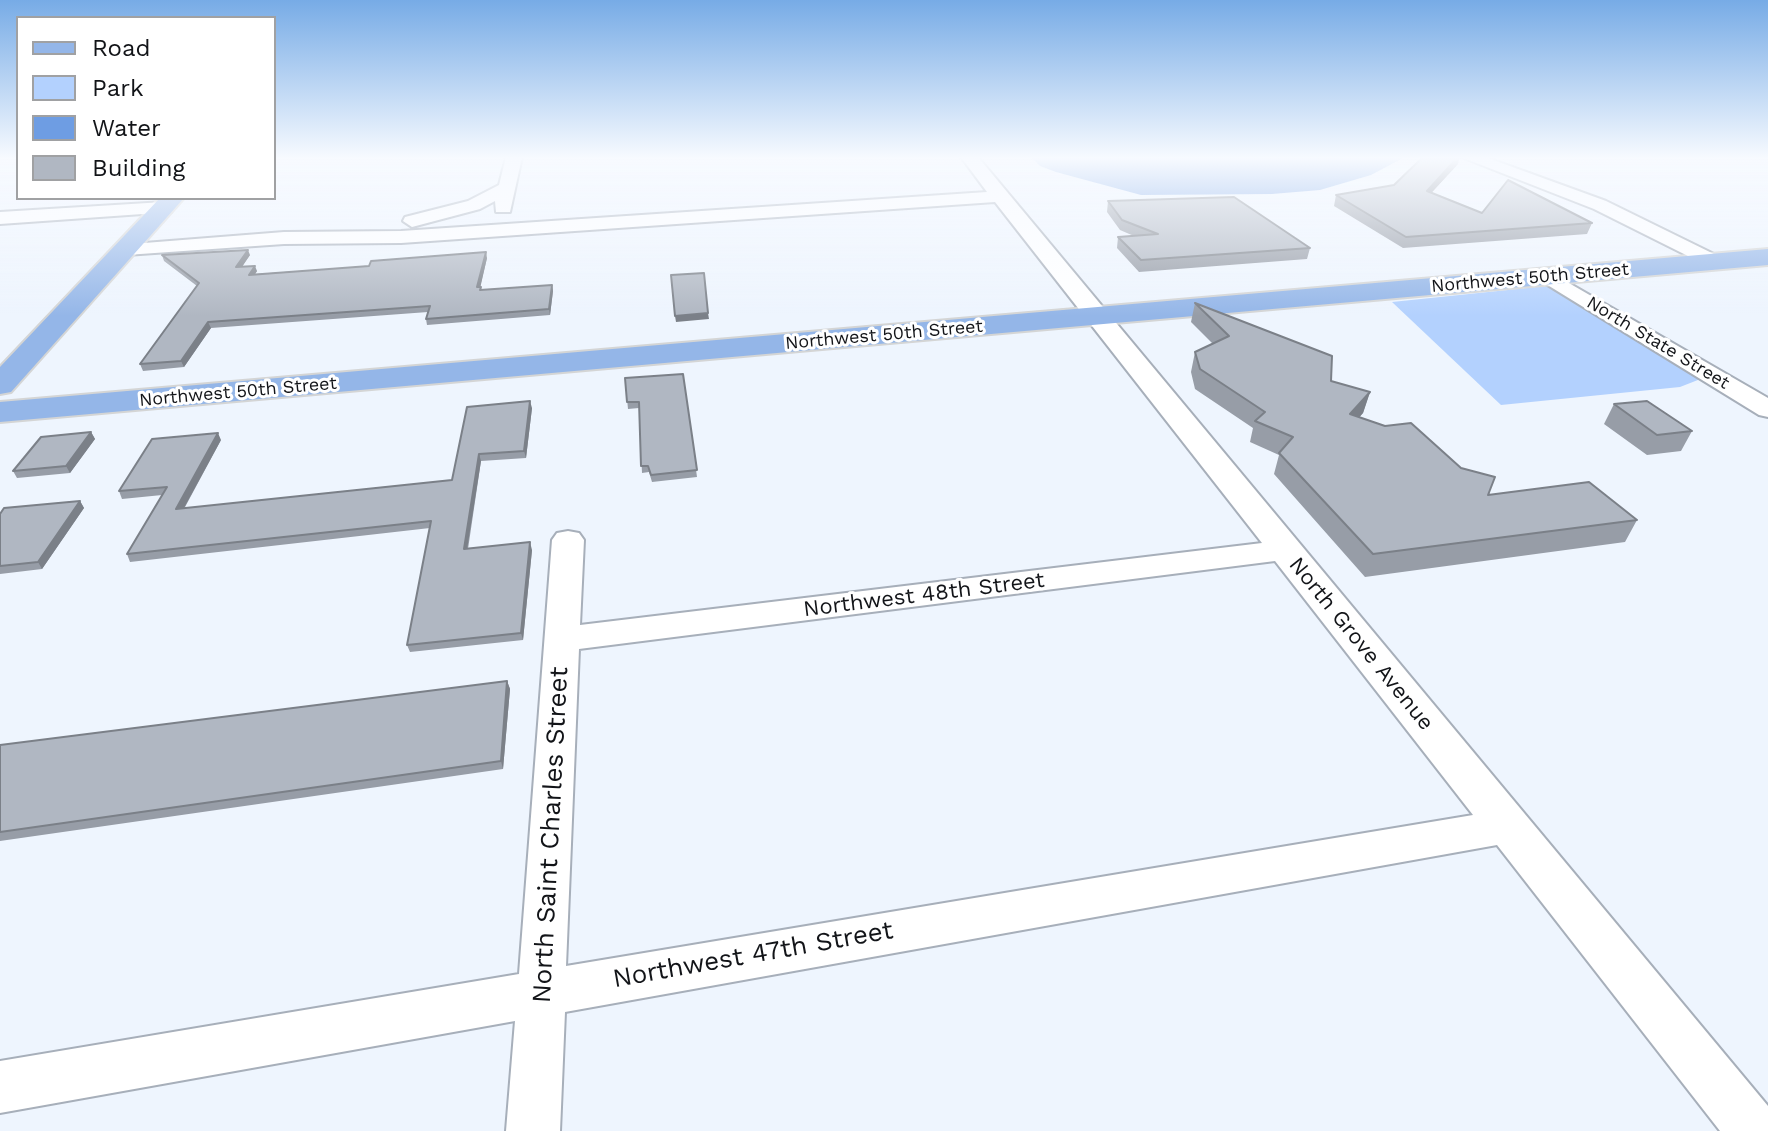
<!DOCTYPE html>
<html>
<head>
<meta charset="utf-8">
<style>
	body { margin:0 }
	#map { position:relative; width:1768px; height:1131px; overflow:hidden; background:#eef5fe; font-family:"Work Sans",sans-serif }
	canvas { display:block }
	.legend { position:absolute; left:16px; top:16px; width:260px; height:184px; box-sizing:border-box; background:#fff; border:2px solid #a0a1a3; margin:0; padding:10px 14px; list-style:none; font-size:24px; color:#121418 }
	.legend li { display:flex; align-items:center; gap:16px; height:40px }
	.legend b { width:40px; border:2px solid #a0a1a3 }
</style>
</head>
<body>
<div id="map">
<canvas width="1768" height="1131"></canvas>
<ul class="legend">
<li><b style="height:10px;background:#94b6e8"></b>Road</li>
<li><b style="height:22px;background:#b3d1fe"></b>Park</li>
<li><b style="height:22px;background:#6e9de3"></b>Water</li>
<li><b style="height:22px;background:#b0b7c2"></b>Building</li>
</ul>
</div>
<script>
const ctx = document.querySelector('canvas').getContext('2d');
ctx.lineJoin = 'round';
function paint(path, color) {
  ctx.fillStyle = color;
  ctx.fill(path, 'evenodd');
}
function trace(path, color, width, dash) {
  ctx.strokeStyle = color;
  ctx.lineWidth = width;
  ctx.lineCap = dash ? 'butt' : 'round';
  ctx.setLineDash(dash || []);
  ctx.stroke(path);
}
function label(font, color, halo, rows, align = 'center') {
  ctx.font = font + ' "Work Sans",sans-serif';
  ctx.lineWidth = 6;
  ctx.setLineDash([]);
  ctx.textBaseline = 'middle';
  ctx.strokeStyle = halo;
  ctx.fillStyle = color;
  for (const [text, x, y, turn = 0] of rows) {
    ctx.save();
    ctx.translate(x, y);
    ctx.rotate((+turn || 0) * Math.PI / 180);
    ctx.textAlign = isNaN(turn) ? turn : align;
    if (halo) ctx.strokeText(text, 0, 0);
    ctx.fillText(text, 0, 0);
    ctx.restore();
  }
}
paint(new Path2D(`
	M1546 286 1552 288 1703 378 1680 387 1501 405 1392 302Z`), '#b3d1fe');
paint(new Path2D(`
	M1031 157H1405L1371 175 1320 190 1272 194 1141 195 1056 172 1040 166Z`), '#6e9de3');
const minor = new Path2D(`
	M506 157H522L510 212H496L495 201 480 209 412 227 403 221 405 217 468 201 499 185Z
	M961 157H978L1768 1106V1131H1720L1497 845 565 1012 560 1131H506L515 1021 0 1113V1061L519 974 552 540 557 533 568 531 579 533 584 540 580 625 1262 543 995 202 401 243 284 244 126 255 119 253 116 249 119 245 284 232 401 231 987 192ZM1275 561 1473 815 566 966 579 649Z
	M1461 157H1485L1606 201 1722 258 1725 262 1722 266H1708L1594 209Z
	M164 202 171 204 173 208 171 212 0 224V212Z
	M1548 271 1768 398V417L1759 415 1541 281 1537 277Z`);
const major = new Path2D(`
	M160 198H184L11 392 0 394V367Z
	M1768 249V265L0 422V402Z`);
trace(minor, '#a7afba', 4);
trace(major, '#d4d5d5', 4);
paint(minor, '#fff');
paint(major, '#94b6e8');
paint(new Path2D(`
	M1458 164 1431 193 1482 213 1592 223 1587 234 1403 248 1334 206 1336 195 1394 185Z
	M1108 201 1310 248 1307 259 1139 272 1117 248 1118 237 1134 236 1120 230 1107 212Z
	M162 255H250L242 266 257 271 255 274 487 258 480 287 482 290 552 285 553 291 550 315 427 325 426 319 428 312 211 328 184 367 143 371 140 364 197 286 164 261Z
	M1195 303 1331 381 1370 392 1363 413 1359 417 1488 495 1637 520 1625 542 1365 577 1274 474 1279 455 1250 442 1253 428 1195 389 1191 372 1195 352 1213 344 1191 322Z
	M683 374 697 477 652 482 649 472 642 473 639 408 628 409 625 378Z
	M1614 404 1692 431 1681 451 1647 455 1604 424Z
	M467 407 532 408 526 458 481 461 468 549 532 550 523 640 410 652 407 645 430 528 130 562 127 554 162 495 122 499 119 491 221 440 184 509 452 480Z
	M91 432 95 439 70 473 17 478 13 471Z
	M80 501 84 508 42 569 0 574V514Z
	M507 681 510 689 503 769 0 841V745Z`), '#979da7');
paint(new Path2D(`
	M1458 157H1460L1458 164 1423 202 1427 191Z
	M248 250 250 255 238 273 236 267Z
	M486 252 487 258 479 293 477 287Z
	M255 266 257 271 251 281 249 275Z
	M552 285 553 291 550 315 549 309Z
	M708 313 709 319 676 322 675 316Z
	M208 322 211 328 184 367 181 361Z
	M1370 392 1363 413 1344 435 1350 414Z
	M530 401 532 408 526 458 524 451Z
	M91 432 95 439 70 473 66 466Z
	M218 433 221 440 179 517 176 509Z
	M479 454 481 461 466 556 464 549Z
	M80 501 84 508 42 569 38 562Z
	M530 542 532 550 523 640 521 633Z
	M507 681 510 689 503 769 501 761Z`), '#7b8088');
const building = new Path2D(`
	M1423 157H1458L1427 191 1482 213 1508 180 1592 223 1406 237 1336 195 1394 185Z
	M1234 197 1310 248 1141 260 1118 237 1158 234 1122 220 1108 201Z
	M248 250 236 267 255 266 249 275 369 266 371 261 486 252 477 287H481L480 290 552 285 549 309 426 319 430 306 208 322 181 361 140 364 199 283 162 255Z
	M704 273 708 313 675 316 671 275Z
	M1195 303 1332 356 1331 381 1370 392 1350 414 1385 426 1411 423 1461 468 1495 477 1488 495 1589 482 1637 520 1373 554 1279 453 1293 437 1255 421 1265 412 1200 369 1195 352 1229 336Z
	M683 374 697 470 651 475 648 466H641L639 402H627L625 378Z
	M530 401 524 451 479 454 464 549 530 542 521 633 407 645 431 521 127 554 167 487 119 491 152 439 218 433 176 509 452 480 467 407Z
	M1647 401 1692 431 1657 435 1614 404Z
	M91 432 66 466 13 471 41 437Z
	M80 501 38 562 0 566V514L4 508Z
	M507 681 501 761 0 832V745Z`);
paint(building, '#b0b7c2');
trace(building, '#7b8088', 2);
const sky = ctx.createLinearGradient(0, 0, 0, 316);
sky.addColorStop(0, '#77abe6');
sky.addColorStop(0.5, '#f7faff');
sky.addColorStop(1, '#f7faff00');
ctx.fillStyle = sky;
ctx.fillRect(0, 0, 1768, 316);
label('18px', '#121418', '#fff', [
	["Northwest 50th Street",1530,278,-5],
	["Northwest 50th Street",884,335,-5],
	["North State Street",1658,343,31],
	["Northwest 50th Street",238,392,-5]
]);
label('22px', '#121418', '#fff', [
	["Northwest 48th Street",924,595,-7],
	["North Grove Avenue",1361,644,51]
]);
label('26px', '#121418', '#fff', [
	["North Saint Charles Street",551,835,-87],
	["Northwest 47th Street",753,955,-10]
]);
</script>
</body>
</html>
